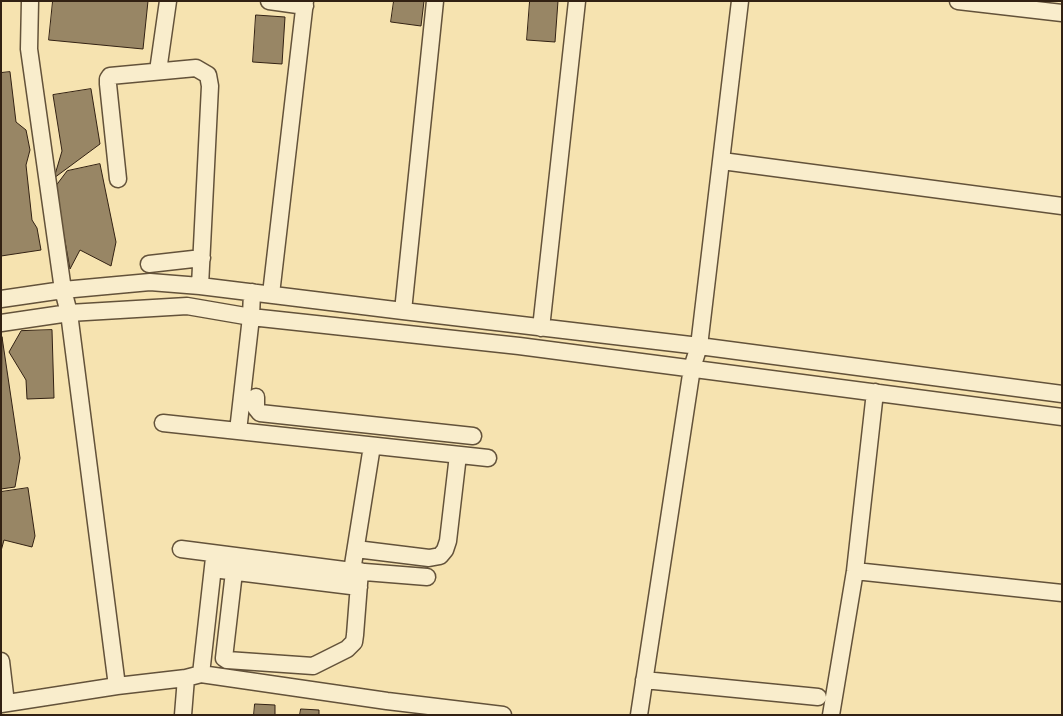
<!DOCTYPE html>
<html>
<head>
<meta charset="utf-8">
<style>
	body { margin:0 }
	#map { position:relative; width:1063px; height:716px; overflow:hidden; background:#f6e3b0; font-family:"Gentium Book Plus",serif }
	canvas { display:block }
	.frame { position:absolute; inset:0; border:2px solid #322113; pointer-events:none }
</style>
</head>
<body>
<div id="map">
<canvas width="1063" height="716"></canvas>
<div class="frame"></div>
</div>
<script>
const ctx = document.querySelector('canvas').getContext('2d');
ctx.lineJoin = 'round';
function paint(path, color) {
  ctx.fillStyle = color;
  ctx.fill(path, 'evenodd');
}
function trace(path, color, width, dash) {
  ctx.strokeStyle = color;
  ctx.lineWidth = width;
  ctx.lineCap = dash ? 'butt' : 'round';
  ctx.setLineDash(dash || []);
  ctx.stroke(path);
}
const building = new Path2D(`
	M53 1H148L143 49 49 40Z
	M394 1H424L421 26 391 22Z
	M530 1H558L555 42 527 40Z
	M256 15 285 17 282 64 253 62Z
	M10 72 16 122 26 130 30 150 26 165 32 220 37 228 41 250 1 256V73Z
	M91 89 100 144 54 178 62 151 53 95Z
	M100 164 116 242 111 266 80 250 70 269 55 187 67 171Z
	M52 330 54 398 27 399 26 380 9 352 21 331Z
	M2 337 20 458 15 487 1 489Z
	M28 488 35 536 32 547 4 540 1 551V492Z
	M255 704 275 705V715H254Z
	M301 709 319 710V715H300Z`);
paint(building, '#988665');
trace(building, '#322113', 1);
const minor = new Path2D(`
	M30 1 29 49 63 290 69 313 117 686
	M269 1 305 6
	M958 1 1062 13
	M158 71 168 1
	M722 161 1062 206
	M118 179 108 84V79L110 76 196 68 208 75 210 86 200 286
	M149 264 202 258
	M252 292 251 317 238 431 488 458
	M271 294 305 1
	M1 299 63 290 150 282 200 286 403 311 699 346 1062 394
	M403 311 435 1
	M1 323 69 313 187 306 251 317 519 346 1062 417
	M541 328 577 1
	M256 397V408L260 413 473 436
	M163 423 238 431
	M181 549 352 571 372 446
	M356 549 429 558 440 556 445 550 448 541 458 455
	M213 569 359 587
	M352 571 427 577
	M855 571 1062 593
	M234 572 224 658 227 660 313 666 347 649 354 642 355 635 360 571
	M1 661 6 703
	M201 674 214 558
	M644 680 818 697
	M1 704 117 686 186 678 201 674 387 701 503 715
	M183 715 186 678
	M639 715 692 368 699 346 740 1
	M831 715 855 571 875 392`);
trace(minor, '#63523a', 19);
trace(minor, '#f9edcc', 16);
</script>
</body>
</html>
